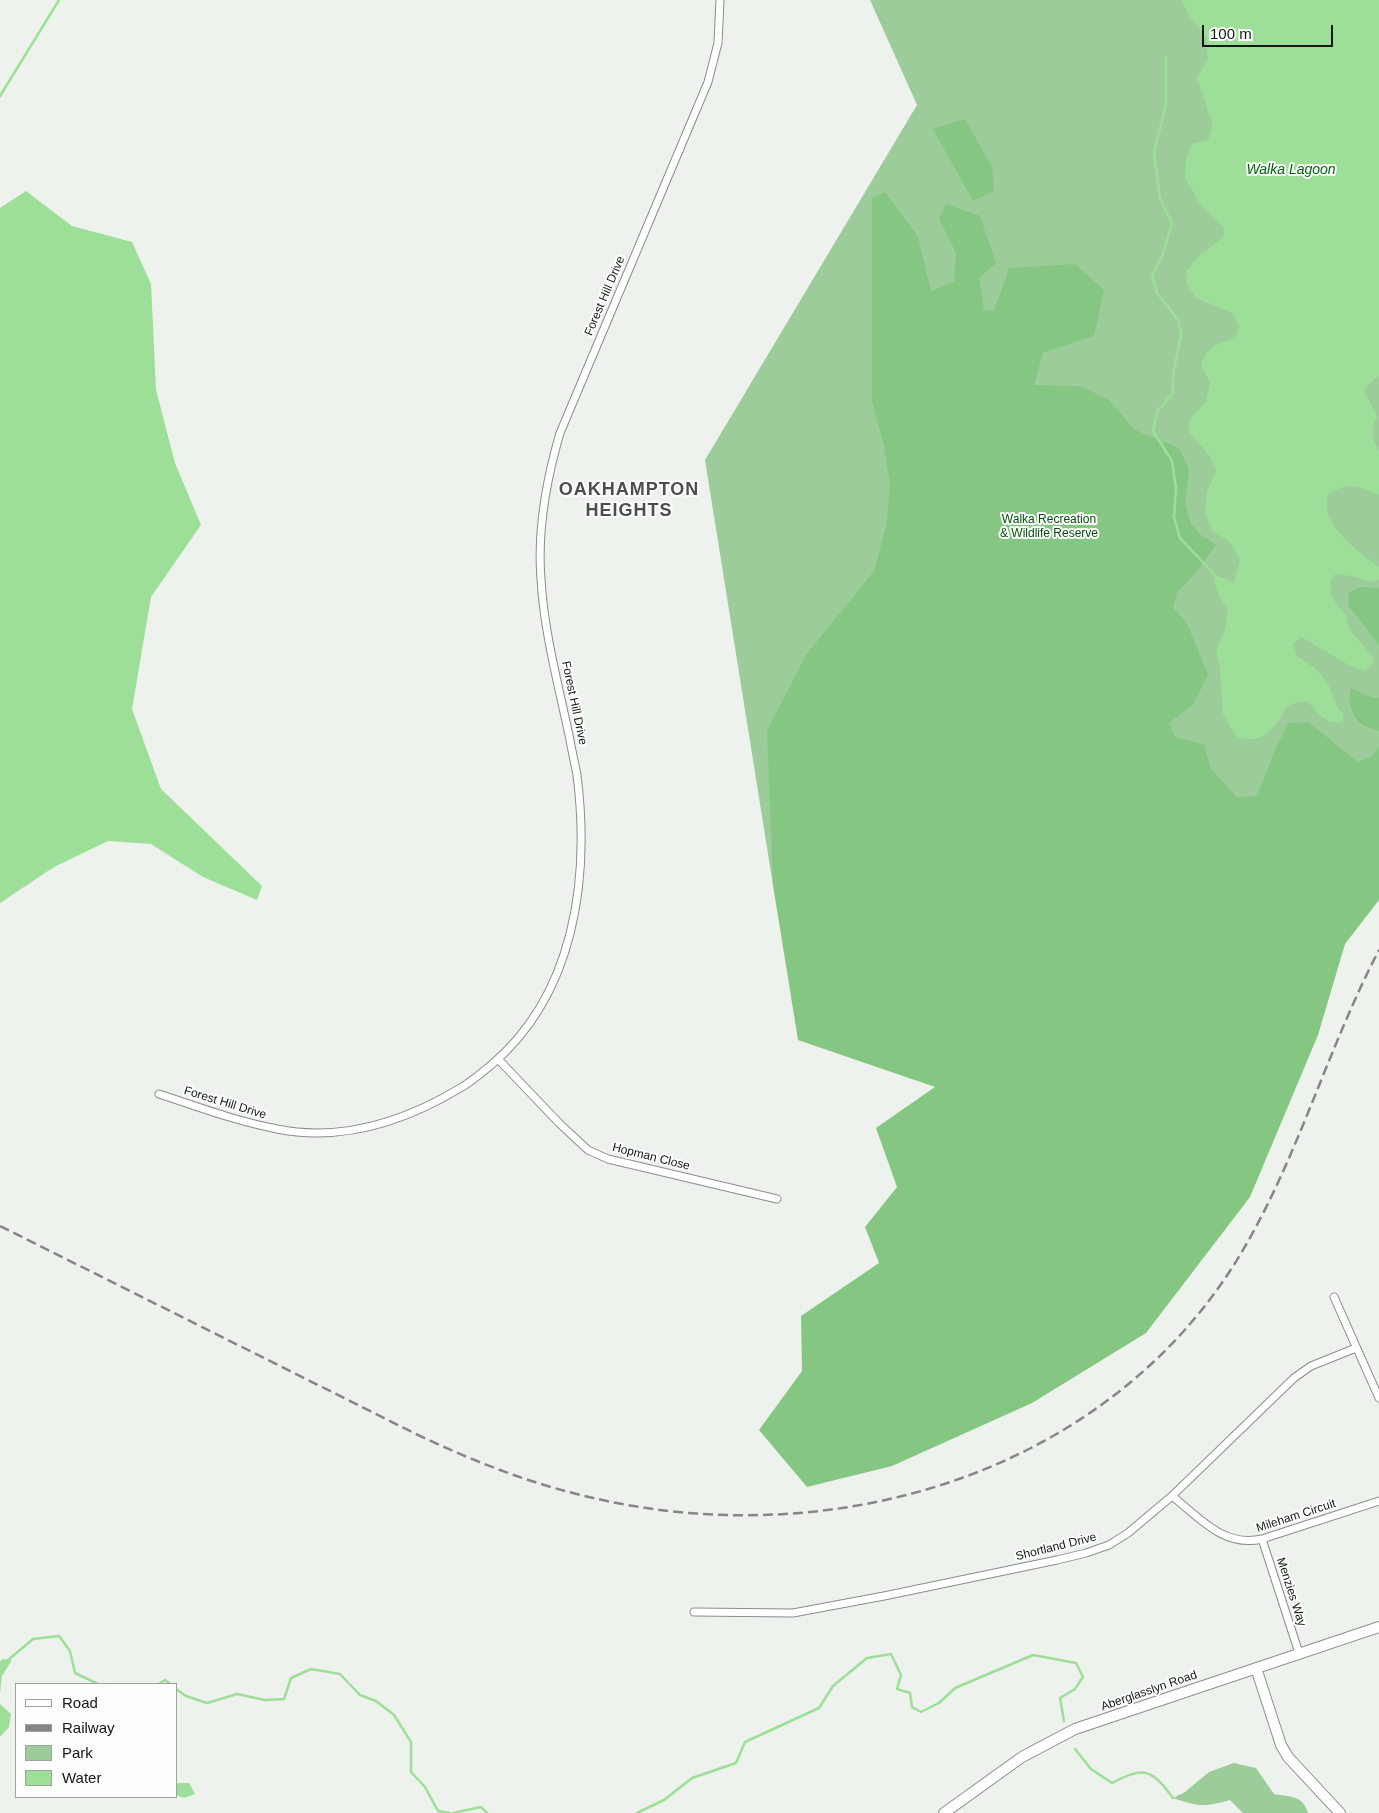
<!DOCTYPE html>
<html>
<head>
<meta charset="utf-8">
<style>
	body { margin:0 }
	#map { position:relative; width:1379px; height:1813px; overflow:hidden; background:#eef2ed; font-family:Helvetica,sans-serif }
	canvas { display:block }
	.legend { position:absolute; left:15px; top:1683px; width:162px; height:115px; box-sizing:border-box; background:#fcfffc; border:1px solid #a0a2a0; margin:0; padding:6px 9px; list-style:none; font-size:15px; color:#161715 }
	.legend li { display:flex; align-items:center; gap:10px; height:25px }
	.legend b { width:25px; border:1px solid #a0a2a0 }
	.scale { position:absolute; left:1202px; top:25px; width:131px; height:22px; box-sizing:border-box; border:2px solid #161715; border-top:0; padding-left:6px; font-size:15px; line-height:18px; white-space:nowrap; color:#161715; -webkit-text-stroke:4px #fcfffc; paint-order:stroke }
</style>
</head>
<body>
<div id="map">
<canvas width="1379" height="1813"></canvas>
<ul class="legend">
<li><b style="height:6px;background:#fff"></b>Road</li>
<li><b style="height:6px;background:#848783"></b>Railway</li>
<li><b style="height:14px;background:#9dcc9b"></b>Park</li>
<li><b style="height:14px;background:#9ddf99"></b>Water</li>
</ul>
<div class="scale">100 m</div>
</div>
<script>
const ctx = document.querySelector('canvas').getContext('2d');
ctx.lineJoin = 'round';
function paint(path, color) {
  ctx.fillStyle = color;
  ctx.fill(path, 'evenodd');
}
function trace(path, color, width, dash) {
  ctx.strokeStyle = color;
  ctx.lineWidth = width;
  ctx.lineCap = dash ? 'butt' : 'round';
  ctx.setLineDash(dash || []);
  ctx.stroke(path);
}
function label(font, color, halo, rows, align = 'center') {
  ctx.font = font + ' Helvetica,sans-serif';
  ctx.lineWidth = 4;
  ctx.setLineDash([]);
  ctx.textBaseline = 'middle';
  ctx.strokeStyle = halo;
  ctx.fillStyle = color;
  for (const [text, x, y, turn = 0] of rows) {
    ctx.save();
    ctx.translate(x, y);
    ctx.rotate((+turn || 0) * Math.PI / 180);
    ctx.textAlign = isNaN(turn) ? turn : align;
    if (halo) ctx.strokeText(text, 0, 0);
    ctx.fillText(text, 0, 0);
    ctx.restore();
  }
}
paint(new Path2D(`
	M870 0H1379V879L796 1014 773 885 705 460 917 105Z
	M1234 1763 1256 1768 1274 1794C1290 1797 1303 1795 1308 1813H1243L1230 1800C1205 1807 1198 1807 1173 1798L1185 1792 1209 1772Z`), '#9dcc9b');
paint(new Path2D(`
	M965 119 992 167 994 191 973 201 933 129Z
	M885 192 918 237 931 291 954 281 956 253 939 219 946 204 980 216 996 263 979 278 984 310 994 311 1009 268 1075 264 1104 290 1094 336 1043 353 1034 385 1081 386 1109 400 1135 430 1179 448 1189 470 1185 503 1191 524 1201 535 1216 545 1197 571 1177 593 1173 608 1187 623 1208 675 1193 705 1169 723 1175 737 1204 744 1211 769 1237 797 1256 796C1268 772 1275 745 1289 723L1308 722 1358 762 1371 757 1379 747V900L1345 944 1318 1035 1250 1197 1146 1333 1032 1403 892 1466 807 1487 759 1430 802 1371 801 1316 879 1263 865 1227 897 1187 876 1128 935 1087 798 1040 773 885 767 731 806 655 874 571 886 527 890 484 884 446 872 401V198Z
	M1362 587 1379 588V645L1348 605 1349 592Z
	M1351 688 1373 698H1379V731C1374 729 1368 728 1363 725 1352 718 1347 700 1351 688Z`), '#85c782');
paint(new Path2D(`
	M1181 0H1379V376L1366 386 1365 393 1377 416 1373 426V440L1379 450V495C1358 486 1350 482 1329 493 1316 522 1358 551 1379 567V579L1372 582 1352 576 1335 574 1330 582 1332 596 1338 607 1346 615 1349 629 1374 658 1372 665 1365 671 1347 664 1301 637 1293 644 1297 656 1316 669 1328 684 1337 706 1343 714V722C1324 725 1319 713 1307 701 1299 702 1290 703 1285 709 1283 712 1282 716 1280 719 1269 736 1257 743 1237 737L1223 715 1220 668 1216 651 1225 630 1228 611 1219 596 1214 582 1216 576 1226 579 1234 584 1240 559 1230 542 1212 531 1205 512 1207 492 1216 471 1210 456 1189 432 1190 419 1206 402 1210 383 1201 364C1209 346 1217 343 1235 339L1239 326 1233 313 1196 298 1187 284V271L1199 255 1223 238 1224 228 1200 204 1185 178 1186 159 1192 144 1208 140 1213 126 1197 77 1208 60 1206 36 1190 17Z
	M26 191 72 226 132 242 151 284 156 390 175 463 201 525 151 597 132 709 161 789 262 886 257 900 203 877 151 844 108 841 54 867 0 903V208Z
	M2 1659 12 1660 2 1676 0 1693V1662Z
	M0 1704 11 1714 9 1727 0 1737Z
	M176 1783H189L195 1794 184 1798 176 1795Z`), '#9ddf99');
trace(new Path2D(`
	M1166 56V104L1154 153 1160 198 1172 224 1163 254 1152 276 1157 293 1179 321 1181 336 1174 369 1172 394 1157 412 1153 431 1172 461 1176 489 1174 517 1180 538 1216 576
	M0 96 59 0
	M8 1660 33 1639 59 1636 70 1651 75 1673 98 1684
	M159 1684 165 1680 170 1684
	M176 1689 186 1696 207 1703 237 1694 265 1700 284 1699 291 1678 311 1669 340 1674 360 1695 376 1701 394 1715 411 1742V1772L425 1787 438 1811 450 1813
	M1075 1749 1091 1769 1112 1783C1144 1766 1152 1769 1173 1798
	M453 1813 481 1807 487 1813
	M637 1813 664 1800 692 1778 736 1763 745 1742 819 1708 833 1686 867 1658 891 1654 901 1675 897 1689 910 1693 912 1707 921 1712 939 1703 955 1688 1033 1655 1076 1663 1083 1677 1075 1689 1060 1698 1064 1721`), '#9ddf99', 2.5);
const street = new Path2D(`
	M498 1059 559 1123 588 1150 608 1159 777 1199
	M159 1094C198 1107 236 1121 277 1129 342 1142 406 1121 462 1087 472 1081 481 1073 490 1066 575 995 590 879 577 775 575 764 572 752 570 740 559 687 544 633 541 579 537 529 546 481 560 433L708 82 718 43 720 0
	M1334 1297 1379 1398
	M1172 1496C1200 1518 1224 1548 1262 1539L1379 1501
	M1262 1539 1299 1653
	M694 1612 793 1613 884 1596 1057 1560 1086 1553 1109 1545 1128 1533 1172 1496 1294 1378 1311 1366 1356 1348`);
const secondary = new Path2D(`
	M1256 1668 1281 1745 1288 1757 1340 1813
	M944 1813 1022 1757 1075 1729 1379 1627`);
trace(street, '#8a8e8a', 9);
trace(secondary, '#8a8e8a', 12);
trace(street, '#fff', 7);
trace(secondary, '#fff', 10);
trace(new Path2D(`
	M0 1226 416 1434C479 1464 539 1487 607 1501 835 1549 1091 1476 1226 1277 1293 1177 1323 1057 1379 950`), '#848783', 2.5, [10, 5]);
label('12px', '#161715', '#fcfffc', [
	["Forest Hill Drive",605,296,-67],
	["Forest Hill Drive",574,703,78],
	["Forest Hill Drive",225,1103,17],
	["Hopman Close",651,1157,14],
	["Mileham Circuit",1296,1516,-18],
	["Shortland Drive",1056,1547,-14],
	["Menzies Way",1291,1592,72],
	["Aberglasslyn Road",1149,1691,-19]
]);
label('12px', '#054e0a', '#fcfffc', [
	["Walka Recreation",1049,520],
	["& Wildlife Reserve",1049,534]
]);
label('italic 14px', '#006508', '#fcfffc', [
	["Walka Lagoon",1291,170]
]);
ctx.letterSpacing = '1px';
label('bold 18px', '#4b4e4a', '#fcfffc', [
	["OAKHAMPTON",629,490],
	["HEIGHTS",629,511]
]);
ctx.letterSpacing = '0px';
</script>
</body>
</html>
